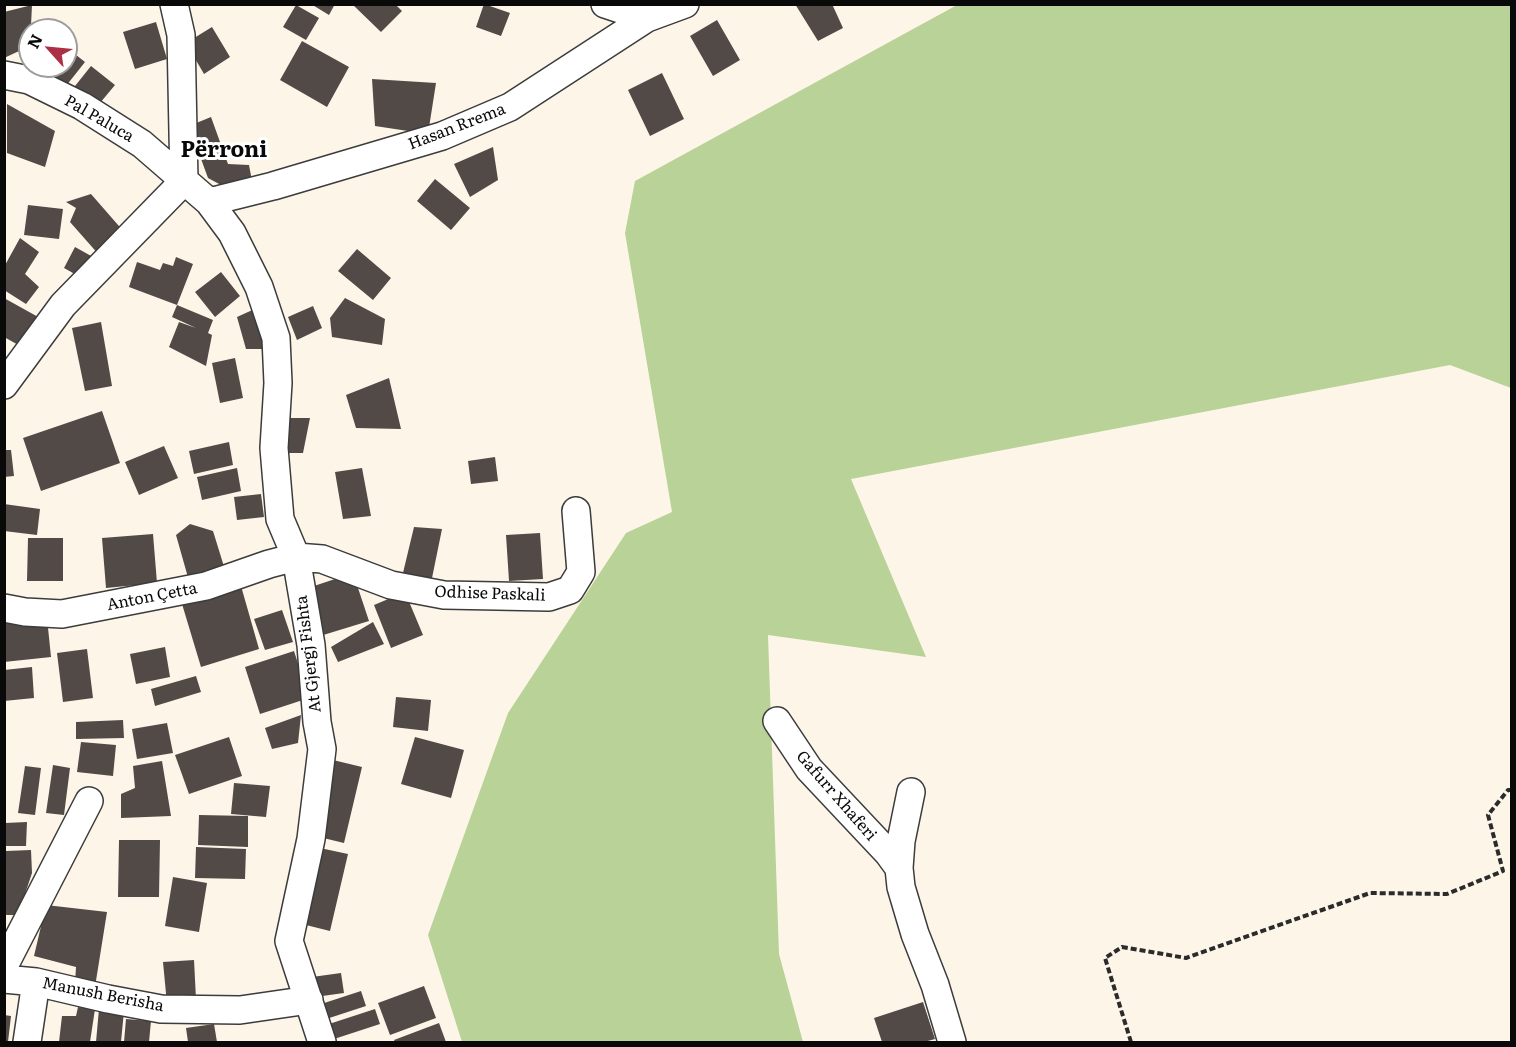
<!DOCTYPE html>
<html>
<head>
<meta charset="utf-8">
<style>
	body { margin:0 }
	#map { position:relative; width:1516px; height:1047px; overflow:hidden; background:#fdf6e8; font-family:Literata,serif }
	canvas { display:block }
	.frame { position:absolute; inset:0; border:6px solid #090909; pointer-events:none }
	.north { position:absolute; left:18px; top:18px; width:60px; height:60px; box-sizing:border-box; background:#fff; border:2px solid #9d9d9d; border-radius:50%; rotate:297deg; font-size:16px; font-weight:700; line-height:24px; text-align:center; color:#090909 }
	.north::after { content:''; display:block; margin:auto; width:21px; height:27px; background:#ac2f45; clip-path:polygon(50% 0,100% 100%,50% 72%,0 100%) }
</style>
</head>
<body>
<div id="map">
<canvas width="1516" height="1047"></canvas>
<div class="frame"></div>
<div class="north">N</div>
</div>
<script>
const ctx = document.querySelector('canvas').getContext('2d');
ctx.lineJoin = 'round';
function paint(path, color) {
  ctx.fillStyle = color;
  ctx.fill(path, 'evenodd');
}
function trace(path, color, width, dash) {
  ctx.strokeStyle = color;
  ctx.lineWidth = width;
  ctx.lineCap = dash ? 'butt' : 'round';
  ctx.setLineDash(dash || []);
  ctx.stroke(path);
}
function label(font, color, halo, rows, align = 'center') {
  ctx.font = font + ' Literata,serif';
  ctx.lineWidth = 6;
  ctx.setLineDash([]);
  ctx.textBaseline = 'middle';
  ctx.strokeStyle = halo;
  ctx.fillStyle = color;
  for (const [text, x, y, turn = 0] of rows) {
    ctx.save();
    ctx.translate(x, y);
    ctx.rotate((+turn || 0) * Math.PI / 180);
    ctx.textAlign = isNaN(turn) ? turn : align;
    if (halo) ctx.strokeText(text, 0, 0);
    ctx.fillText(text, 0, 0);
    ctx.restore();
  }
}
paint(new Path2D(`
	M957 5H1511V388L1450 365 851 479 926 657 768 635 779 954 803 1042H462L428 935 508 713 626 533 672 512 625 233 635 181Z`), '#b9d297');
paint(new Path2D(`
	M311 4H335L329 15Z
	M352 4H395L402 11 381 32Z
	M484 4 510 13 501 36 476 27Z
	M795 4H832L843 28 818 41Z
	M32 5 30 46 4 58V12Z
	M296 5 319 18 306 40 283 27Z
	M717 20 740 60 713 76 690 36Z
	M156 22 167 59 135 69 123 32Z
	M212 27 230 57 204 74 186 43Z
	M302 41 349 67 327 107 280 80Z
	M66 47 85 62 66 86 42 66H66Z
	M91 66 115 85 95 109 71 91Z
	M662 73 684 119 650 136 628 90Z
	M372 79 436 83 428 134 375 126Z
	M7 104 55 131 45 167 7 153Z
	M211 117 228 164 249 165 253 186 221 185 208 178 189 126Z
	M493 147 498 180 470 197 454 164Z
	M435 179 470 208 451 230 417 201Z
	M91 194 125 233 100 256 70 222 76 208 66 202Z
	M28 205 63 209 59 239 24 235Z
	M20 238 39 252 25 274 39 287 26 304 4 290V267Z
	M75 247 93 257 82 278 64 268Z
	M357 249 391 278 373 300 338 271Z
	M176 257 193 264 177 305 213 320 208 333 212 335 206 366 169 347 179 322 196 328 172 317 177 305 129 287 137 262 160 270 163 263 173 266Z
	M221 272 240 296 215 317 195 292Z
	M4 298 40 318 22 347 4 337Z
	M345 298 385 319 382 345 332 337 330 318Z
	M313 306 322 328 297 340 288 317Z
	M259 307 267 349H246L237 317Z
	M101 322 112 386 85 391 72 328Z
	M235 358 243 398 220 403 212 363Z
	M389 378 401 429 356 428 346 395Z
	M102 411 120 463 41 491 23 438Z
	M287 418H310L303 453H288Z
	M229 442 233 465 194 474 189 451Z
	M164 446 178 478 139 495 125 462Z
	M4 450H11L14 476 4 477Z
	M495 457 498 481 471 484 468 461Z
	M237 468 241 491 202 500 197 477Z
	M362 468 371 516 343 519 335 472Z
	M261 494 264 517 237 520 234 497Z
	M4 504 40 509 37 535 4 531Z
	M190 524 213 531 226 573 189 581 176 535Z
	M414 527 442 529 431 583 402 577Z
	M540 533 543 579 509 581 506 535Z
	M153 534 157 583 106 588 102 538Z
	M28 538H63V581H27Z
	M353 573 369 621 320 636 305 589Z
	M241 586 259 649 201 667 182 604Z
	M405 592 423 635 391 648 374 605Z
	M282 610 293 642 265 650 254 619Z
	M47 618 51 657 4 662V623Z
	M373 622 384 644 338 662 331 647Z
	M165 647 170 677 136 684 130 654Z
	M87 649 93 698 63 702 57 653Z
	M294 651 309 698 260 714 245 667Z
	M32 667 34 698 4 701V670Z
	M196 676 201 692 155 706 151 689Z
	M396 697 431 700 428 731 393 727Z
	M301 715 298 743 272 749 265 728Z
	M123 720 124 738 76 739V722Z
	M167 723 173 753 137 759 132 729Z
	M229 737 242 776 189 794 175 755Z
	M415 737 464 750 451 798 401 784Z
	M81 742 116 745 113 776 77 772Z
	M333 760 362 767 344 843 315 836Z
	M162 761 171 816 121 818V794L135 788 133 766Z
	M53 765 70 768 64 815 46 813Z
	M25 766 41 768 35 815 18 813Z
	M234 783 270 786 266 817 231 814Z
	M199 815 248 816V847L198 845Z
	M27 822 26 846H4L5 823Z
	M119 840H160L159 897H118Z
	M196 847 246 849 245 879 195 878Z
	M320 848 348 854 330 931 302 924Z
	M31 850 32 873 18 915H4L6 851Z
	M173 877 207 883 199 932 165 926Z
	M46 905 107 912 95 987 75 983 76 967 34 956Z
	M194 960 196 999 167 1004 163 962Z
	M341 973 344 993 315 997 312 977Z
	M424 986 436 1018 390 1035 378 1003Z
	M361 991 366 1006 317 1022 312 1007Z
	M923 1002 935 1039 924 1042H882L874 1018Z
	M78 1007 95 1009 90 1042H59L62 1016H76Z
	M99 1009 124 1011 121 1042H96Z
	M375 1009 380 1024 331 1040 326 1025Z
	M4 1015 11 1016 8 1042H4Z
	M126 1019 151 1021 149 1042H124Z
	M439 1023 446 1042H395L394 1040Z
	M214 1024 217 1042H188L186 1028Z`), '#514a47');
const street = new Path2D(`
	M174 4 181 35 184 181
	M605 4 647 18
	M4 75 29 80 82 106 142 144 209 202 232 233 259 287 276 338 278 383 274 448 280 519 296 557 311 645 317 722 322 749 311 839 289 941 322 1042
	M209 202 273 186 442 136 510 107 647 18 685 4
	M4 385 63 305 184 181
	M4 608 25 612 62 614 206 586 269 564 296 557 322 559 391 585 444 595 549 597 570 590 581 572 576 511
	M777 721 809 769 888 853 899 868 901 887 915 934 935 985 952 1042
	M899 868 901 841 911 792
	M4 966 89 801
	M4 979 36 982 108 999 161 1009 240 1010 309 1000
	M27 1042 36 982`);
trace(street, '#3c3c3c', 30);
trace(new Path2D(`
	M1131 1042 1105 958 1122 947 1186 958 1370 893 1447 894 1503 871 1488 815 1508 790H1512`), '#2b2b2b', 4, [6, 3]);
trace(street, '#fff', 27);
label('16px', '#090909', '#fff', [
	["Pal Paluca",99,119,30],
	["Hasan Rrema",457,127,-21],
	["Odhise Paskali",490,594,2],
	["Anton Çetta",152,597,-11],
	["At Gjergj Fishta",309,654,-97],
	["Gafurr Xhaferi",836,796,49],
	["Manush Berisha",103,995,11]
]);
label('bold 22px', '#090909', '#fff', [
	["Përroni",224,151]
]);
</script>
</body>
</html>
